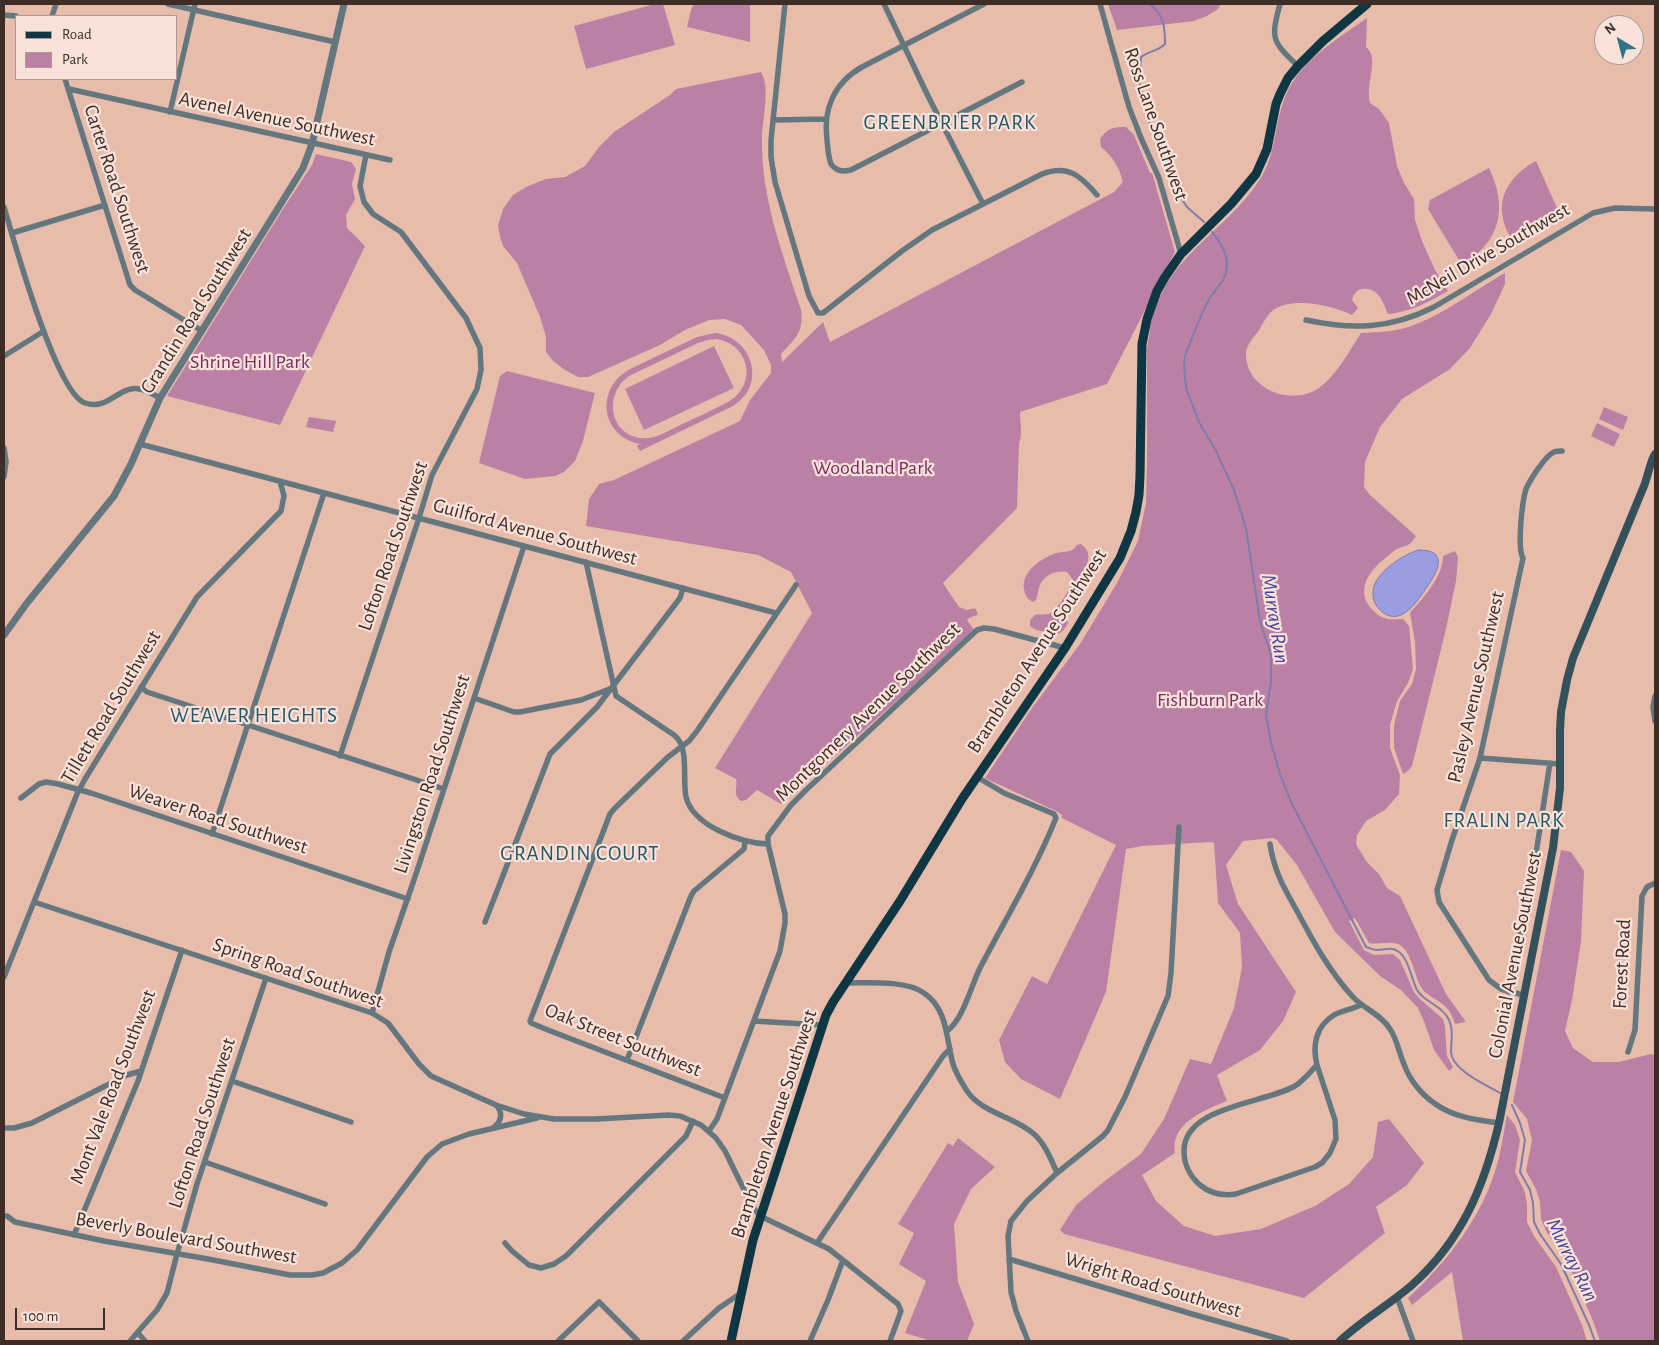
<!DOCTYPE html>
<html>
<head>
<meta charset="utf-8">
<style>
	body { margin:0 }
	#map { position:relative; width:1659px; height:1345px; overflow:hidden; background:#e8bcab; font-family:"Alegreya Sans",sans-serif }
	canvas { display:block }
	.frame { position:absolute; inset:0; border:5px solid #3e2d26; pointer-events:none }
	.legend { position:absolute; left:15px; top:15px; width:162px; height:65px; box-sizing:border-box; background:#f9e2d9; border:1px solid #ae9a91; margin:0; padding:6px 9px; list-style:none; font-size:15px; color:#3e2d26 }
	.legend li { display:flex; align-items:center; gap:10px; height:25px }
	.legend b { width:25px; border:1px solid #ae9a91 }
	.north { position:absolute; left:1594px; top:15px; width:50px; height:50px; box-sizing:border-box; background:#f9e2d9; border:1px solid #ae9a91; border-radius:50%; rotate:323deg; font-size:14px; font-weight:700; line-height:20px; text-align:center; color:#3e2d26 }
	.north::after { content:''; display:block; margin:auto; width:18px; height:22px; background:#327286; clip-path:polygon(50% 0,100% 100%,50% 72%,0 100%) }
	.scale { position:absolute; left:15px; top:1308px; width:90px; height:22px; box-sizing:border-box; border:2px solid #3e2d26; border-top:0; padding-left:6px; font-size:15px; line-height:18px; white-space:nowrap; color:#3e2d26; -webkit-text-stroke:4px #f9e2d9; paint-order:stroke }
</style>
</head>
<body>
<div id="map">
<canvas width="1659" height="1345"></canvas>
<div class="frame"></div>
<ul class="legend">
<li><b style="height:6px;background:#0f3743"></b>Road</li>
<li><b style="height:14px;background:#bb81a5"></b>Park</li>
</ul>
<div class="north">N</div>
<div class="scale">100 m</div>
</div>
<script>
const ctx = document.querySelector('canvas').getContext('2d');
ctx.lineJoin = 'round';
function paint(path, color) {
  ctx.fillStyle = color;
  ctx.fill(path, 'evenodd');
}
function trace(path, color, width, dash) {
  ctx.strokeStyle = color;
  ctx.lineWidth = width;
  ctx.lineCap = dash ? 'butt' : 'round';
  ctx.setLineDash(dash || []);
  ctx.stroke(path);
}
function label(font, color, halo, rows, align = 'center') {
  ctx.font = font + ' "Alegreya Sans",sans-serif';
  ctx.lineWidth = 4.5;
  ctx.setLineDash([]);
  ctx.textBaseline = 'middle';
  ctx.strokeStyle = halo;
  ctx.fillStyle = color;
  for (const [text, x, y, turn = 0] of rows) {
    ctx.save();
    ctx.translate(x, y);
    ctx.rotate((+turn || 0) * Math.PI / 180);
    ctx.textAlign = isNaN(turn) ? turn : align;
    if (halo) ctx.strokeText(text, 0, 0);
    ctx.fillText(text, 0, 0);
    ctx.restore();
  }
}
paint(new Path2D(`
	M655 4H663L675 45 586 69 574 26Z
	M694 4H750V42L687 27 691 10Z
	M1108 4H1221L1218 9 1207 16 1194 21 1117 30Z
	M1367 18 1366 47C1380 58 1365 84 1370 103L1379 109 1389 123 1397 166 1404 183 1414 199 1415 220 1422 241 1435 270 1448 291C1429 302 1410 312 1388 314 1383 302 1378 286 1362 289 1356 290 1354 294 1352 300L1358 308 1352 315C1332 305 1291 296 1272 311 1266 316 1263 324 1259 330 1255 336 1246 345 1246 353 1245 389 1291 407 1319 388 1336 376 1350 350 1361 333 1378 332 1395 332 1411 326 1443 315 1475 290 1505 273V284L1491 314 1470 348 1450 369 1402 399 1380 427 1365 462 1364 487 1370 495 1416 536C1408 549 1406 544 1395 550 1391 553 1387 557 1383 560 1364 576 1355 596 1377 614 1384 620 1394 620 1403 619L1409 626 1413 669 1408 683 1397 701 1390 725V748L1400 775 1399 794 1385 810 1366 821 1357 835 1356 844 1366 861 1379 874 1387 888 1400 896 1446 994 1466 1022 1455 1024C1453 1018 1450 1011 1446 1007 1438 999 1427 997 1421 987 1414 975 1412 953 1400 945 1391 940 1379 945 1369 943L1355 918 1349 921 1364 950 1374 955 1393 954 1400 960 1414 992 1421 1000 1443 1019 1445 1027 1447 1056 1453 1067 1449 1071 1434 1050 1425 1024 1418 1008 1401 990 1380 976 1335 932 1297 865 1277 840 1273 838 1243 841 1226 865 1238 904 1296 992 1283 1021 1260 1050 1217 1075 1227 1101C1205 1110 1170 1123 1175 1153L1142 1175 1156 1201 1184 1226 1215 1236 1261 1229 1315 1206 1349 1184 1373 1157 1378 1122 1389 1119 1424 1163 1407 1185 1376 1207 1385 1233 1304 1298 1064 1234 1060 1230 1076 1205 1106 1180 1141 1154 1164 1119 1190 1059 1211 1064 1234 1008 1242 967 1240 933 1218 903 1214 843 1212 842 1142 846 1126 849 1106 992 1060 1099 1021 1079 1005 1062 999 1040 1032 976 1047 984 1116 845 1062 818V815L1058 812 985 778 1032 708 1080 644 1117 583 1138 541 1146 503 1147 461V349L1150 330 1149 325C1154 310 1160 294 1169 280 1193 244 1231 221 1256 185 1276 158 1273 132 1283 103 1295 63 1335 41 1367 18Z
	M761 72C771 89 762 119 762 139 761 198 783 255 801 310 804 332 795 339 781 354L782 362 823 322 830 342 1114 192 1123 182C1119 167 1113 157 1101 147L1100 139C1108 128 1113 127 1126 127L1134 135 1150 173H1152L1175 252 1107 384 1020 412C1020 424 1023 432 1019 444L1017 508 943 583 959 607 967 610 975 608 978 614C975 617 970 616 967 620L975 631 781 804 757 790 746 800 741 801C732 794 738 788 736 779L715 768 812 613 791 572 758 555 586 526 589 499 599 484 614 480 740 421 750 400 771 373V365L764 350 741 325 725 319 709 320 685 330 660 345 588 377H578L565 370 553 361 546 352V337L540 317 517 263 503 246 500 237 498 225 503 209 513 195 528 186 546 179 565 177 585 166 599 147 614 132 670 95 676 89Z
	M316 154 351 162 356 169 352 184 355 199 346 215 347 228 365 246 280 425 167 396 283 209 312 165Z
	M1536 161 1557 208 1554 214 1512 240C1508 233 1504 226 1503 218 1497 193 1515 172 1536 161Z
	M1489 168C1508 208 1501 241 1462 265L1428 209 1430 200Z
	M715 333C755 338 767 388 731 407L640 451 637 446 640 444C600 436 595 388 630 369L697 337ZM716 339C750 344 758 385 728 402 712 410 696 418 680 425 670 430 659 437 648 438 611 441 600 394 631 375L698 343 708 340Z
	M714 346 734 388 644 430 625 389Z
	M507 371 595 393 583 441 575 461 564 472 555 476 525 479 479 463 500 376Z
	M1604 407 1628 417 1623 430 1599 419Z
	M309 417 336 421 333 432 306 427Z
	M1597 423 1620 434 1614 447 1591 436Z
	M1081 544C1093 554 1088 561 1084 573 1082 578 1083 584 1084 589L1069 601 1064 607 1068 623C1062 635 1057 636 1045 632 1039 630 1036 631 1030 626V620L1035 615C1039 614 1044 615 1048 614 1057 612 1070 589 1073 580L1067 572C1057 570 1045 574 1040 585 1038 589 1038 595 1036 600L1033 602C1027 599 1025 595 1024 589 1021 571 1042 558 1056 553 1065 551 1073 553 1077 545Z
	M1455 551 1458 557 1456 581 1446 629 1412 766 1408 771 1403 774 1394 748V725L1400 701 1412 684 1416 669 1415 642 1410 613C1423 598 1443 577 1443 556Z
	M1561 850 1571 852 1584 871 1581 941 1572 1000 1565 1031 1573 1048 1593 1062H1619L1651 1054 1655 1055V1341H1600L1593 1321 1567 1261 1546 1231 1541 1219 1540 1202 1536 1189 1526 1171 1532 1140 1527 1119 1513 1102Z
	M1507 1115 1515 1125 1520 1140 1515 1172 1525 1192 1527 1204V1222L1534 1236 1556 1267 1582 1325 1587 1341H1463L1452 1272 1412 1305 1408 1298C1448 1261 1484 1215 1498 1161 1502 1146 1504 1130 1507 1115Z
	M958 1138 995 1167 971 1189 954 1224 958 1282 974 1324 967 1341H931L905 1333 926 1281 899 1264 914 1233 898 1224 948 1143 953 1146Z`), '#bb81a5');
const water = new Path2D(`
	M1419 550C1449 550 1438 571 1427 587 1420 597 1412 610 1401 615 1387 621 1372 607 1373 592 1373 574 1403 554 1419 550Z`);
paint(water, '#9b9de3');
trace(water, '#7f7baa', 1);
trace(new Path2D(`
	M1144 97 1139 82 1141 57C1149 51 1158 51 1165 44 1165 27 1164 15 1150 4
	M1146 104 1148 119 1178 193 1187 207 1204 222
	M1212 232C1223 245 1232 261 1224 278 1221 285 1214 291 1210 298 1201 313 1195 331 1188 348L1185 356 1184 367 1186 388 1199 422 1216 451 1234 490 1246 528 1260 621 1271 655V682L1266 715 1271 743 1280 774 1291 802 1366 947C1370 948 1373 950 1377 950 1386 950 1391 946 1399 952 1408 958 1412 980 1417 990 1424 1002 1441 1005 1448 1018 1454 1028 1451 1042 1451 1052 1452 1070 1486 1085 1500 1093
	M1512 1105 1520 1123 1525 1140 1520 1172 1530 1190 1533 1203 1534 1222 1540 1234 1561 1264 1589 1325 1595 1341`), '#7f7baa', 2);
trace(new Path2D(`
	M168 4 335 42
	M785 4 771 140V157L775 182 809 296 818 313H823L902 251 932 230 1042 174C1068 164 1081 176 1097 195
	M884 4 928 96 983 204
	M984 4 862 67C834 83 823 109 827 140 828 148 828 156 831 164 836 171 842 172 851 170L1022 82
	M1100 4 1129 107 1141 138 1159 178 1181 254
	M1280 4C1271 38 1271 41 1298 66
	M4 15 16 16
	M52 16 56 4
	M65 79 130 285 135 290 202 331
	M69 89 390 160
	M170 112 195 4
	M773 120 826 119
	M4 207C14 241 56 393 85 403 105 410 115 392 131 389 142 387 151 393 160 398
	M12 233 105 205
	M1306 320C1352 330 1391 329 1434 307L1593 213 1615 208 1655 209
	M4 356 44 331
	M140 444 776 613
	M4 448 6 462 4 477
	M586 562 616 696 674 735C690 747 682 779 686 797 693 826 741 843 768 844
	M141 687 147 692 444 789
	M1655 696 1653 707 1655 721
	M474 698 514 712H520L581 700 612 688
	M340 756 419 518 432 475 477 389 481 370 480 348 466 318 401 232 373 214 364 202 360 186 366 155
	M1480 758 1560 764
	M21 798 39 784 46 782 58 784 91 793 408 899
	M212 834 324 493
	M1270 844C1274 871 1284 888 1297 911 1313 941 1329 971 1353 997 1364 1009 1381 1014 1390 1029 1397 1039 1399 1053 1404 1064 1409 1079 1421 1094 1434 1103 1453 1117 1476 1120 1499 1123
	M34 902 372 1013 388 1023 419 1064 431 1076 496 1105 524 1114 554 1119H596L669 1115 680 1116 701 1125 716 1138 725 1151 752 1206 760 1216 829 1249 898 1304 901 1311 890 1341
	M485 922 550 754 597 707 680 598 683 588
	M4 977 77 794 85 779 197 597 281 511 284 496 280 481
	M846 983C868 983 906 980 924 993 948 1009 946 1039 953 1064 956 1074 962 1083 967 1091 983 1114 1014 1116 1034 1134 1045 1144 1051 1159 1057 1173
	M1509 992 1537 847 1550 763
	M1523 995 1501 989 1489 980 1439 902 1437 890 1452 840 1480 758 1523 558C1517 548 1522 502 1526 489 1530 480 1545 456 1554 452 1556 451 1559 451 1562 451
	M372 1013 389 952 416 874 524 546
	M754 1021 822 1025
	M947 1031C963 1020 971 986 980 968 1006 918 1035 870 1056 818L1054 814 1004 793 977 777
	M1628 1052 1635 1030 1642 896 1647 887 1655 883
	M627 1060 691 896 694 891 744 849 745 841
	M1317 1065C1310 1072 1303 1081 1295 1086 1264 1104 1183 1106 1184 1152 1184 1165 1191 1177 1200 1185 1211 1194 1223 1196 1236 1194L1315 1167 1322 1163 1330 1153 1336 1139 1335 1120 1317 1065C1312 1045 1316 1026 1334 1015 1342 1011 1352 1009 1361 1005
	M232 1081 351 1122
	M725 1098 553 1032 531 1023 530 1021 610 814 615 808 668 757 689 741 697 731 796 585
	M494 1127C502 1121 503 1112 496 1105
	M4 1128H14L32 1123 127 1075 141 1071
	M709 1131 717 1119 780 951 785 923V914L768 844V836L771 832 791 805 806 790 977 630 984 628 994 629 1065 648
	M205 1162 325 1204
	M7 1216 15 1222 104 1241 208 1259 290 1275H312L323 1273 342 1263 357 1250 427 1157 442 1144 469 1134 537 1118
	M74 1235 138 1081 182 950
	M505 1243 512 1251 529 1265 541 1268 554 1264 566 1256 686 1136 693 1121
	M817 1243 943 1056 950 1049
	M1009 1259 1192 1314 1287 1341
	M1397 1297 1413 1341
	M138 1333 145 1341
	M130 1341 157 1310 167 1293 177 1254 197 1184 266 978
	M558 1341 599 1302 638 1341
	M683 1341 719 1308 741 1293
	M810 1341 828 1300 843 1260
	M1028 1341 1016 1311 1011 1292 1008 1236 1011 1221 1027 1201 1057 1173 1103 1136 1108 1130 1125 1097 1168 996 1171 973 1179 827`), '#64777e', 5.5);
trace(new Path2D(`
	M4 635 27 603 114 496 131 464 160 398 303 168 312 144 344 4`), '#64777e', 7);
trace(new Path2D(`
	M1340 1341C1362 1320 1389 1305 1412 1285 1462 1240 1484 1187 1499 1123L1553 848 1560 788V730L1561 712 1567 680 1573 658 1644 486C1647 479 1651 459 1655 454`), '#34515b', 8);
trace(new Path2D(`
	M731 1341 753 1240 826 1015 833 1002 900 901 962 799 1065 648 1120 558 1131 531 1136 512 1139 495 1140 476 1142 344 1147 319 1157 291 1165 277 1181 254 1231 204 1256 174 1267 149 1276 104 1280 94 1288 78 1298 66 1323 41 1367 4`), '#0f3743', 9);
label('20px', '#3e2d26', '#f9e2d9', [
	["Avenel Avenue Southwest",277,119,12],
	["Ross Lane Southwest",1156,124,71],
	["Carter Road Southwest",117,189,72],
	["McNeil Drive Southwest",1488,254,-30],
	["Grandin Road Southwest",196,311,-58],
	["Guilford Avenue Southwest",535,532,15],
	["Lofton Road Southwest",393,546,-71],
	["Brambleton Avenue Southwest",1037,651,-57],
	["Pasley Avenue Southwest",1476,687,-77],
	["Tillett Road Southwest",111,707,-59],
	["Montgomery Avenue Southwest",868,712,-44],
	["Livingston Road Southwest",432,774,-72],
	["Weaver Road Southwest",218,819,18],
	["Colonial Avenue Southwest",1515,955,-79],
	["Forest Road",1622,964,-87],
	["Spring Road Southwest",298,973,19],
	["Oak Street Southwest",623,1040,22],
	["Mont Vale Road Southwest",113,1087,-69],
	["Lofton Road Southwest",202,1123,-72],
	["Brambleton Avenue Southwest",774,1124,-72],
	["Beverly Boulevard Southwest",186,1238,10],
	["Wright Road Southwest",1153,1285,17]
]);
label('20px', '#7a2961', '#f9e2d9', [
	["Shrine Hill Park",250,362],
	["Woodland Park",873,468],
	["Fishburn Park",1210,700]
]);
ctx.letterSpacing = '1px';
label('21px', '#235666', '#f9e2d9', [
	["GREENBRIER PARK",950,123],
	["WEAVER HEIGHTS",254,716],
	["FRALIN PARK",1504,821],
	["GRANDIN COURT",580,854]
]);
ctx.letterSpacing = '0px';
label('italic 21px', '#494497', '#f9e2d9', [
	["Murray Run",1275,619,81],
	["Murray Run",1572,1260,63]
]);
</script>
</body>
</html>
